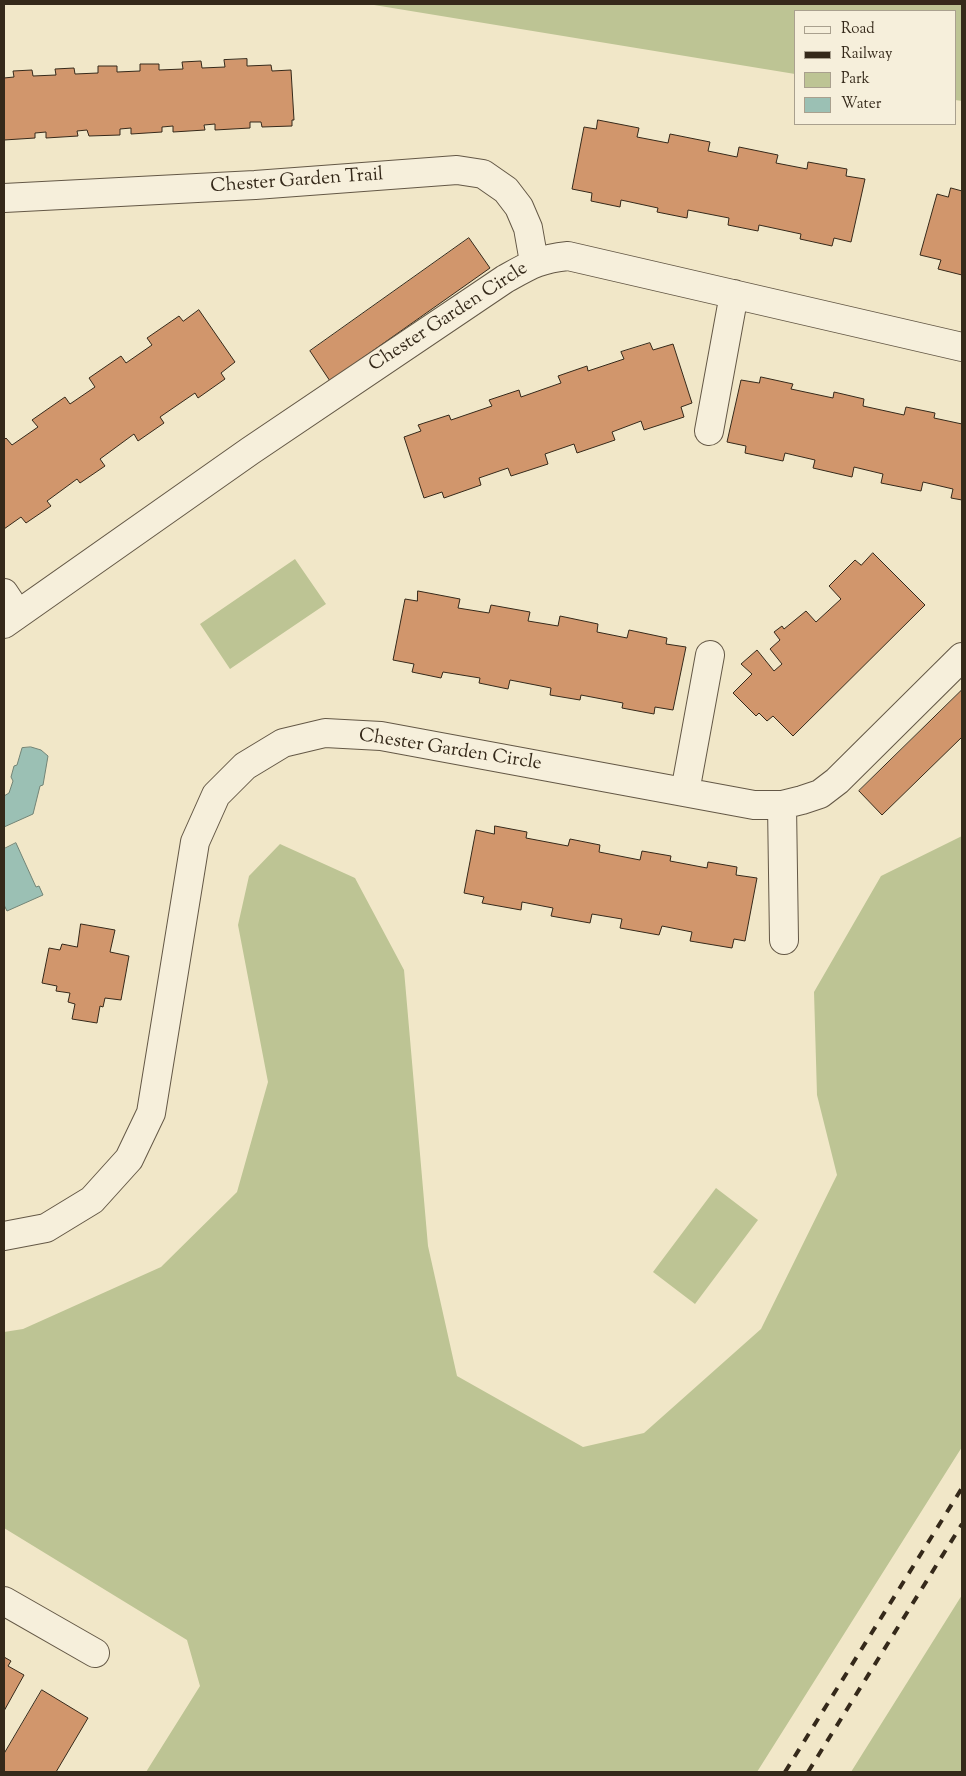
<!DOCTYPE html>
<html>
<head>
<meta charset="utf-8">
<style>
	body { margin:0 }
	#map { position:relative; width:966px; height:1776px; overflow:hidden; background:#f1e7c8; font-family:"Sorts Mill Goudy",serif }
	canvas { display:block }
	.frame { position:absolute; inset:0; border:5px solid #35291a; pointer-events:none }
	.legend { position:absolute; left:794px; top:10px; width:162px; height:115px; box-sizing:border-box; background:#f6efdb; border:1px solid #a9a08e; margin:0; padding:6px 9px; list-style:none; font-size:15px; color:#35291a }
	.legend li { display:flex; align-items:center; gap:10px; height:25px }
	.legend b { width:25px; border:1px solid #a9a08e }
</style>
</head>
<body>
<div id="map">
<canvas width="966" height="1776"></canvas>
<div class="frame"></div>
<ul class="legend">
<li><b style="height:6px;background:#f6efdb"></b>Road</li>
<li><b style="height:6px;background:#35291a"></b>Railway</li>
<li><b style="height:14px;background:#bdc494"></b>Park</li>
<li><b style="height:14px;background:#9bc0b4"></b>Water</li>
</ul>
</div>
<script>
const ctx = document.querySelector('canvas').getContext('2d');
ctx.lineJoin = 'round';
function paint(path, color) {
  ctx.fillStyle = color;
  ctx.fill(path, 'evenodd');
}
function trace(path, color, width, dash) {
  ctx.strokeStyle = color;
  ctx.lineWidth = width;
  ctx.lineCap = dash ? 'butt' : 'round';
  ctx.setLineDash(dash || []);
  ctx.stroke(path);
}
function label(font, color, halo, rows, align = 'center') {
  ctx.font = font + ' "Sorts Mill Goudy",serif';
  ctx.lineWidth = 4.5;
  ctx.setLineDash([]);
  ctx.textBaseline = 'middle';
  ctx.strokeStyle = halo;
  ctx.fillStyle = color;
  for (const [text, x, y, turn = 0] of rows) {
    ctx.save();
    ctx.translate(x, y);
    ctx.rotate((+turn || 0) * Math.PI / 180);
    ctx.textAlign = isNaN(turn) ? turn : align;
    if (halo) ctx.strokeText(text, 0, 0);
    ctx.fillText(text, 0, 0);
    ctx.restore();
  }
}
paint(new Path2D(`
	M368 4H962V101L955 100V11H795V74Z
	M295 559 326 604 230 669 200 624Z
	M962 836V1447L757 1772H146L200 1686 187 1640 4 1528V1332L23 1329 161 1267 237 1192 268 1082 238 925 249 876 280 844 355 878 404 970 428 1246 457 1376 583 1447 644 1433 761 1329 837 1175 817 1095 814 992 881 876Z
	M716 1188 758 1220 695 1304 653 1272Z
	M962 1595V1772H851Z`), '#bdc494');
const water = new Path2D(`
	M31 747 41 750 48 756 43 785 40 786 33 814 4 827V796L9 793 13 781 11 777 14 766 17 765 22 748Z
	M16 843 36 887 39 886 43 895 7 911 4 905V849Z`);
paint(water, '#9bc0b4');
trace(water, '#728476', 1);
const building = new Path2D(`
	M247 59V66L271 65 272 71 291 70 294 120H292V126L262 127 261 122H250V128L215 130V124L204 125 205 130 173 132V126L162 127V132L131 134V128L120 129V135L89 136 87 130 77 131 78 136 46 138V132L35 133V138L4 140V78L14 77 13 71 32 70 33 76 56 75 55 69 74 68 75 74 98 73V66H117V72L140 71V64H159V70L183 69 182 62 201 61 202 68 225 67 224 60Z
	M598 120 639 128 637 137 668 143 670 134 710 142 708 151 737 157 739 147 778 155 776 163 807 169 808 162 847 169 846 176 865 179 851 242 834 238 832 246 800 239 801 234 759 225 758 231 728 225 729 218 688 210 687 218 657 212 658 208 621 200 620 207 591 201 592 193 572 189 584 127 596 129Z
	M951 188 962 191V275L938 269 941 260 920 255 937 194 948 197Z
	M469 238 490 268 330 381 310 351Z
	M199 310 235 362 221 373 225 379 198 398 195 393 160 417 164 423 138 441 134 434 100 459 105 466 80 483 77 479 47 501 51 506 26 523 21 517 4 529V440L6 438 12 445 38 427 32 420 65 397 70 404 95 387 89 378 121 356 126 363 152 345 147 338 179 316 183 321Z
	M650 343 653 350 673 344 692 403 681 407 684 417 644 430 641 421 612 432 615 440 577 453 574 444 545 454 548 464 511 476 508 468 479 478 481 485 444 498 442 492 424 498 404 437 421 431 418 425 449 415 451 420 492 406 489 400 519 390 521 397 561 383 558 376 587 366 588 371 624 359 621 352Z
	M761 377 793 384 791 389 833 398 834 392 864 399 863 406 904 415 906 407 935 413 934 418 962 424V500L951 498 953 489 923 482 921 491 881 483 883 474 854 467 852 477 813 468 815 460 785 453 783 461 745 453 746 446 727 442 741 380 759 383Z
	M873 553 925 605 793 736 773 716 767 721 759 713 756 716 733 693 752 674 741 664 757 650 774 671 782 664 770 649 780 640 774 632 782 626 784 629 806 611 816 622 841 599 829 586 855 560 861 565Z
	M418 591 460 599 458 608 489 613 491 605 530 612 528 621 558 626 560 616 598 624 597 632 627 638 629 630 667 638 666 644 686 647 673 710 655 707 654 714 622 708 623 703 581 695 580 700 550 695 551 688 510 680 508 689 479 683 480 678 443 672 441 678 412 672 414 664 393 660 405 599 417 601Z
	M962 690V737L882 815 859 791Z
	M495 826 527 832 526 838 568 846 570 839 600 845 599 852 640 860 642 851 671 856 670 861 707 868 708 862 737 867 736 875 757 878 745 941 734 939 732 948 690 941 692 932 662 926 659 935 620 928 622 919 592 914 590 923 551 916 553 908 522 902 521 910 482 903 484 897 464 893 476 830 494 834Z
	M81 924 115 930 110 952 129 956 121 1000 105 998 103 1007 100 1006 97 1023 72 1019 75 1004 68 1002 70 993 56 991 57 986 42 983 49 948 60 950 62 944 77 947Z
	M4 1657 11 1661 8 1666 24 1675 4 1711Z
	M42 1690 88 1718 56 1772H4V1754Z`);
paint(building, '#d1966c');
trace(building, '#35291a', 1);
const minor = new Path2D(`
	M4 198 255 185 457 170 483 174 506 190 519 207 528 228 534 262
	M709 431 734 294
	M4 593 18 614
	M4 624 250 451 505 279C530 265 539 259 568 256L962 347
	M685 792 710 655
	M782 805 784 940
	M4 1236 46 1228 92 1200 129 1159 151 1113 195 842 216 795 245 766 283 743 325 733 381 736 754 805H782L802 800 820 794 837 781 962 657
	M4 1601 95 1653`);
trace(minor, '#645846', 30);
trace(minor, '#f6efdb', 28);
trace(new Path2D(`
	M785 1772 962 1488
	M808 1772 962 1524`), '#35291a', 4, [9, 9]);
label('19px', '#35291a', '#f6efdb', [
	["Chester Garden Trail",297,182,-4],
	["Chester Garden Circle",449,318,-33],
	["Chester Garden Circle",450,751,9]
]);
</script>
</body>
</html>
